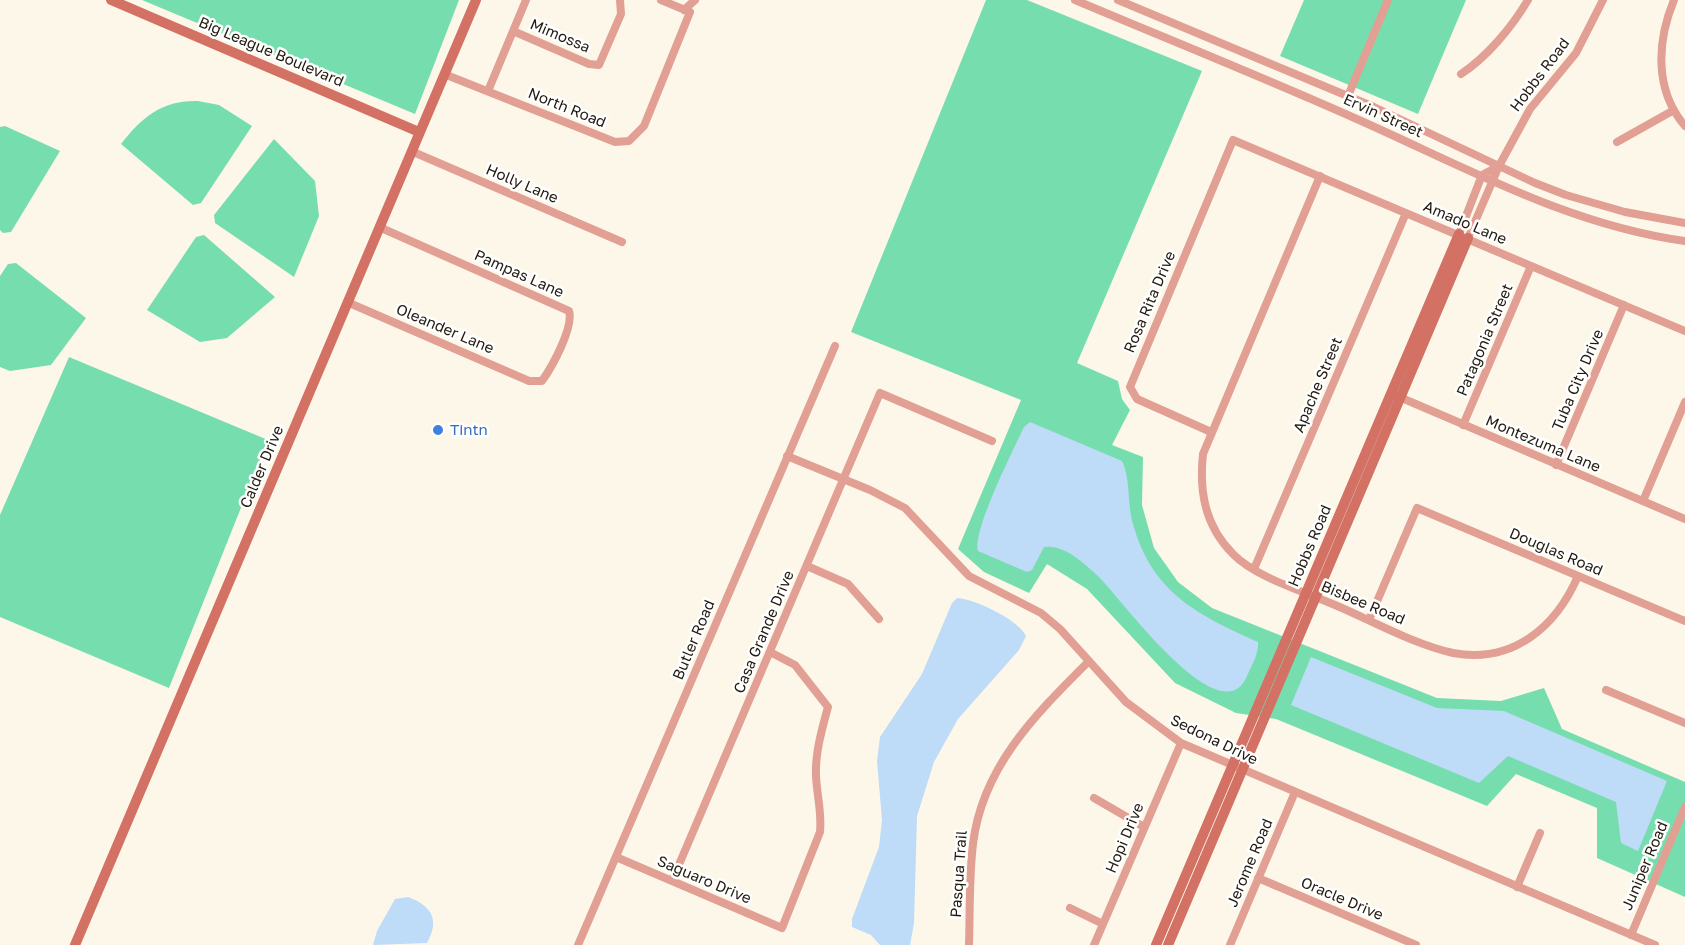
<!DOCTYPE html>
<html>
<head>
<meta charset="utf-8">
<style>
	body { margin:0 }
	canvas { display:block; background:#fdf7e9 }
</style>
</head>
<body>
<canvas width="1685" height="945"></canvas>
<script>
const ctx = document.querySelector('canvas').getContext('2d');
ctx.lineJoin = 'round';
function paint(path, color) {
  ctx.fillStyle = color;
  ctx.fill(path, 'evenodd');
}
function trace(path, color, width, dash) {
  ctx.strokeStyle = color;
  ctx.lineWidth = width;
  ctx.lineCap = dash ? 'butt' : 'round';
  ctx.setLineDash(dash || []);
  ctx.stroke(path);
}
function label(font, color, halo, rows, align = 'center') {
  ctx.font = font + ' "Golos Text",sans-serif';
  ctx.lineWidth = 5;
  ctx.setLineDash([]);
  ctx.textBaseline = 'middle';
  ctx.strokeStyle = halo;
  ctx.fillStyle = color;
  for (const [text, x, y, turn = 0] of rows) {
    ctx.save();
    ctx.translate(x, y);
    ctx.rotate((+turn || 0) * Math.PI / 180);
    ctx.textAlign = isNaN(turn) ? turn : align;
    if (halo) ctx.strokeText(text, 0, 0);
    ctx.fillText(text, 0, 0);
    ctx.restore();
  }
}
paint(new Path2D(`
	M142 0H459L415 114Z
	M986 0H1027L1202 71 1077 363 1118 381 1122 399 1130 410 1112 445 1143 457 1142 505 1154 548 1178 582 1212 608 1437 698 1501 701 1544 688 1562 729 1685 782V897L1597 858V808L1516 774 1487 806 1276 719 1236 713 1175 683 1087 589 1047 564 1029 593 984 572 958 549 1021 400 851 332Z
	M1304 0H1466L1418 114 1280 56Z
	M198 101 219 105 252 126 201 203 193 205 121 144C142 117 162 100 198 101Z
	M5 126 60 151 11 232 3 233 0 230V127Z
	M274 139 315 181 319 216 294 277 215 223 214 215Z
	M204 235 275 297 227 338 200 342 147 310 196 237Z
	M16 263 86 318 51 365 10 371 0 367V276L8 264Z
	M69 357 268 440 169 688 0 617V515Z`), '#76deae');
paint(new Path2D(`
	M1030 422 1122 461C1131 480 1127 504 1133 524 1152 593 1198 615 1258 642 1259 653 1252 665 1247 676 1221 738 1119 596 1098 576 1084 563 1064 544 1044 547L1032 570 1027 572 978 551C973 529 1013 451 1024 427Z
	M957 598C975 599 1019 620 1026 636L1019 650 958 719 934 762 917 816 914 923 910 945H880L871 935 852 927V919L879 847 882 820 877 761 880 737 922 674 952 603Z
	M1311 657 1437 708 1504 711 1667 781 1638 851 1621 843 1616 802 1508 756 1479 783 1291 705Z
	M408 897C432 906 440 920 427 943L373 945 377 931 395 899Z`), '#bedbf7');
trace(new Path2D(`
	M1075 0C1170 40 1265 78 1359 120 1465 167 1568 225 1685 241
	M1118 0 1374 107 1535 183 1566 195 1625 212 1685 223
	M1674 0C1657 41 1654 90 1685 126
	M684 10 695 0
	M513 31 589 64 599 65 621 14 620 0
	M444 74 615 142 629 141 644 126 690 12 661 0
	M1461 74C1487 57 1512 27 1528 0
	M488 91 526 0
	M1348 96 1388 0
	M1617 142 1674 110
	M411 151 622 242
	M1320 176 1203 454C1199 492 1205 526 1233 554 1255 577 1305 592 1335 605 1373 621 1413 644 1453 653 1513 664 1556 627 1578 576
	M1459 234 1482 175 1499 166
	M1468 238 1499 166 1530 109 1576 53 1603 0
	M347 302 529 381H542C552 367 574 327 569 311L379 227
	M1397 396 1685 519
	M1463 425 1531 266
	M1211 432 1137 399 1130 387 1233 140 1685 331
	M787 456 870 490 905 508 969 576 1041 613 1060 629 1126 702 1181 743 1655 945
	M1556 465 1624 305
	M1643 501 1685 402
	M807 566 848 584 879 619
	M1254 569 1406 213
	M1369 620 1417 508 1685 621
	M1606 690 1685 723
	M1094 798 1144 827
	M616 857 782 928 820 832C822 813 817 796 816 776 815 753 822 729 828 707L795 665 770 652
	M1258 878 1416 945
	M672 881 880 393 992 441
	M1517 887 1540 833
	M1070 908 1103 924
	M1631 935 1685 807
	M578 945 835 346
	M969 945C970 912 969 877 973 844 982 767 1036 714 1088 662
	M1094 945 1181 743
	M1230 945 1295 792`), '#e29f94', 8);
trace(new Path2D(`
	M111 0 419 132
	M75 945 476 0
	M1156 945 1459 234
	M1168 945 1468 238`), '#d27164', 10);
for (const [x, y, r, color] of [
	[438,430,6,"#3f7fe0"]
]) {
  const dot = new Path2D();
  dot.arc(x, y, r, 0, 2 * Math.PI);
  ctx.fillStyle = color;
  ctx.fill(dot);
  trace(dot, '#fff', 2);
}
label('15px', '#211b0f', '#fff', [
	["Mimossa",560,36,23],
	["Big League Boulevard",271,52,23],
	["Hobbs Road",1540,75,-53],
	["North Road",567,108,22],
	["Ervin Street",1383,116,24],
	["Holly Lane",522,184,23],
	["Amado Lane",1465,223,23],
	["Pampas Lane",519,274,24],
	["Rosa Rita Drive",1150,302,-67],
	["Oleander Lane",445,329,23],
	["Patagonia Street",1485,340,-67],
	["Tuba City Drive",1578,380,-67],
	["Apache Street",1318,385,-67],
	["Montezuma Lane",1543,444,23],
	["Calder Drive",262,467,-67],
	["Hobbs Road",1310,546,-67],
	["Douglas Road",1556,552,23],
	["Bisbee Road",1363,603,23],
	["Casa Grande Drive",764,632,-67],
	["Butler Road",694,640,-67],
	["Sedona Drive",1214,740,26],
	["Hopi Drive",1125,838,-67],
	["Jerome Road",1250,863,-67],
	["Juniper Road",1645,866,-67],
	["Pasqua Trail",959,874,-86],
	["Saguaro Drive",704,880,23],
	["Oracle Drive",1342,899,23]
]);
label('15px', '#366cbe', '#fff', [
	["Tintn",450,430]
], 'left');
</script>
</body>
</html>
